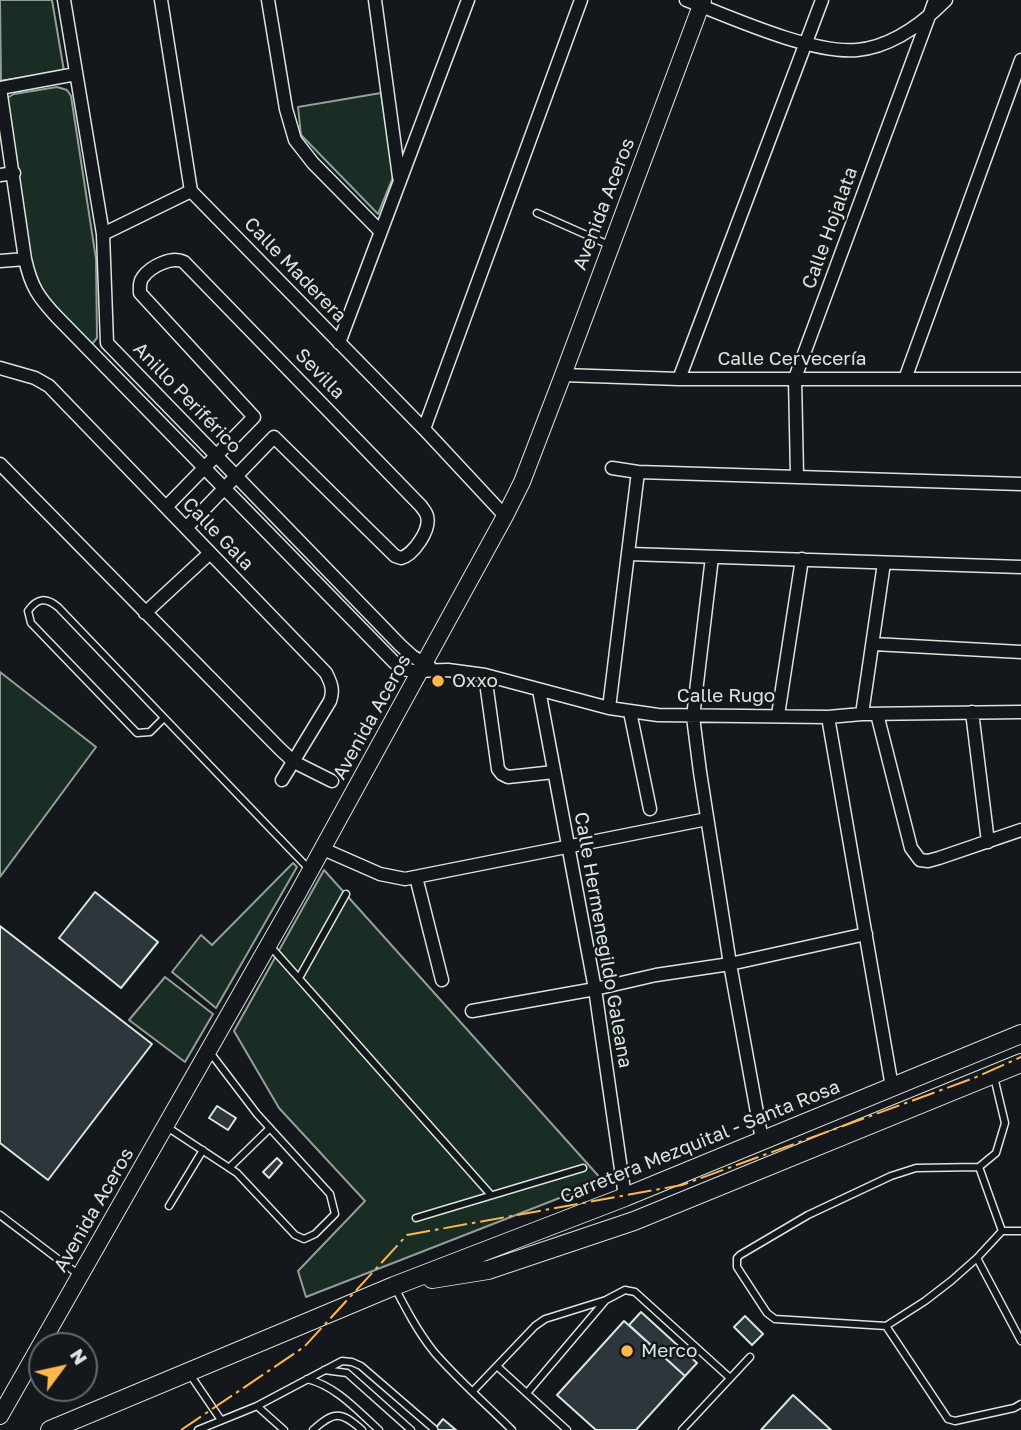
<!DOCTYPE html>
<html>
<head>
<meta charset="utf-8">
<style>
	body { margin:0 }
	#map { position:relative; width:1021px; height:1430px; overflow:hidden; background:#14181c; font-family:"Golos Text",sans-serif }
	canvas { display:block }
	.north { position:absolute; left:28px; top:1332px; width:70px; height:70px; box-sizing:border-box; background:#14181c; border:2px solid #626a69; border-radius:50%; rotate:57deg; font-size:19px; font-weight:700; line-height:28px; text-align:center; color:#d8e6dc }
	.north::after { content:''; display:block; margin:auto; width:24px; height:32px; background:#ffb74d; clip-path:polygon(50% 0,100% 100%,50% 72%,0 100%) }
</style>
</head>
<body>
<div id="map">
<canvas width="1021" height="1430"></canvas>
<div class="north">N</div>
</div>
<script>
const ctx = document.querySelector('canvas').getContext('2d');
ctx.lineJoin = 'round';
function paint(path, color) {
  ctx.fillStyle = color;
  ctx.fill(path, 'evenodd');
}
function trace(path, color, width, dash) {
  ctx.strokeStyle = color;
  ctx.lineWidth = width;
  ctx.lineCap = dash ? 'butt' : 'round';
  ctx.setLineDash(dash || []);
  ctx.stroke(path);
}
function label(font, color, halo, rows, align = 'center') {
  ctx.font = font + ' "Golos Text",sans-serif';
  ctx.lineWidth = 5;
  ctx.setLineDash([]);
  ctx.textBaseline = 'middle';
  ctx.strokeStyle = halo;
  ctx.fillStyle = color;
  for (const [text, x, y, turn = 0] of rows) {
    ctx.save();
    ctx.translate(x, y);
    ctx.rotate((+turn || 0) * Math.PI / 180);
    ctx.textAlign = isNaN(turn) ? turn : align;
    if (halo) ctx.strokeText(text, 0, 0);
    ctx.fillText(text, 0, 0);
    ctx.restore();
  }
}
const green = new Path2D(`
	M0 0H52L64 71 1 81Z
	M57 87 67 90 71 96 96 259 97 338 92 344 87 342 34 282 7 98 14 94Z
	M381 93 394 175 378 214 301 135 298 107Z
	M0 672 96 747 0 877Z
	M293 863 297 867 216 1008 172 972 201 935 212 945Z
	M324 870 603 1181 306 1297 298 1271 365 1201 279 1108 234 1031Z
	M165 977 213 1014 185 1062 129 1020Z`);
paint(green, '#1a2d24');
trace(green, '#939e99', 2);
const building = new Path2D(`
	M95 892 158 942 121 988 59 938Z
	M0 926 152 1044 48 1180 0 1143Z
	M217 1106 236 1118 228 1130 209 1118Z
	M277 1158 282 1163 269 1178 263 1172Z
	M641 1312 697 1363 685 1376 629 1325Z
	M745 1316 763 1334 752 1345 734 1327Z
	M624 1321 685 1376 636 1430H596L557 1395Z
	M793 1395 831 1430H761Z
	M443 1419 456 1430H434Z`);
paint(building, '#2c363c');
trace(building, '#d8e6dc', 2);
const service = new Path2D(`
	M537 213 609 245
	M163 719 150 732 137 733 31 623 28 611C37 598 46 597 58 607L309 869
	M270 946 491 1195
	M299 978 346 894
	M994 1077 1005 1123 996 1153 979 1167 1002 1231
	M167 1127 237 1173 295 1235 304 1239 315 1234 335 1214 330 1194 257 1114 209 1051
	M979 1167 916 1168 891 1176 808 1215 740 1255 737 1258V1267L767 1313 775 1319 886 1326 925 1301 951 1281 977 1258 1002 1231H1021
	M229 1168 270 1128
	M169 1206 203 1150
	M0 1215 79 1275
	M416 1218 583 1168
	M977 1258 1021 1341
	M394 1286C406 1309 418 1332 434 1352 458 1380 486 1404 512 1430
	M886 1326 948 1419 955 1421 1014 1408 1021 1404
	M498 1367 567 1430
	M324 1370 347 1373 411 1430
	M189 1373 221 1420
	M307 1379C336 1386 357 1410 379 1430
	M473 1391 535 1326 545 1319 606 1300 625 1290 635 1292 730 1378
	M527 1393 605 1301
	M257 1406 284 1430
	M198 1430 257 1406 342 1361 352 1362 361 1366 434 1429
	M313 1430C334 1411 341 1411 362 1430
	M682 1430 750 1357`);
const minor = new Path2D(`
	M64 0 103 234 107 343 400 645 412 656 430 667
	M161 0 191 191 424 429 505 516
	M268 0 286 109 295 140 313 163 380 231
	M375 0 399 177
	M686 0C730 17 811 54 857 50 891 47 923 23 946 0
	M0 88 25 259C31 286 38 297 57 317L394 662 403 669 413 671 448 670 485 675 609 708 658 715 828 717 862 714 1021 712
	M0 88 76 74
	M0 175 14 173
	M103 234 191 191
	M0 261 25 259
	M339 343 468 0
	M0 368 35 378 49 386 326 673C331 683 334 690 330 701L282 780
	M563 375 679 379H1021
	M679 379 822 0
	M905 379 1021 60
	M424 429 581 0
	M0 464 280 749 294 762 332 781
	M612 468 638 472 1021 484
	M797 476 795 378 935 0
	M166 507 254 417 140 293C140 287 139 282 143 277 151 266 172 256 184 262L421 506C423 509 426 512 427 516 431 530 413 555 401 558L395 556 274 437 186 528
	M630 554 1021 567
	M712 557 693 717 700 772 730 964 762 1140
	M145 613 210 553
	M874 644 1021 652
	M485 675 498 769 502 774 508 777 554 772
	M539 690 595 989 625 1197
	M609 708 638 472
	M630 712 650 809
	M972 712 988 842
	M862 714 884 563
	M877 714 911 848 920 860 928 861 939 858 1021 830
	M778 715 802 559
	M828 717 892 1087
	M323 849 380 874 405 879 707 819
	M416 877 442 980
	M472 1011 595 989 656 975 730 964 866 934`);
const tertiary = new Path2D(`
	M0 1416 297 895 505 516 522 482 563 375 703 0`);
const secondary = new Path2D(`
	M432 1279 488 1270 634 1221 1021 1063
	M50 1430 394 1286 625 1197 1021 1034`);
trace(service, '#d8e6dc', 9);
trace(minor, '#d8e6dc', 15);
trace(tertiary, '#d8e6dc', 18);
trace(secondary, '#d8e6dc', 20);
trace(service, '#14181c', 6);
trace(minor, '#14181c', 12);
trace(tertiary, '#14181c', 16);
trace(secondary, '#14181c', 18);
trace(new Path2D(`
	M181 1430 304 1347 407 1235 682 1185 974 1078 1021 1057`), '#ffb74d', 2, [24, 5, 3.5, 5]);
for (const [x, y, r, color] of [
	[438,681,7,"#ffb74d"],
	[627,1351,7,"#ffb74d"]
]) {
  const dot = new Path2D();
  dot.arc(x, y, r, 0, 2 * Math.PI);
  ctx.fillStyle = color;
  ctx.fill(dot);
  trace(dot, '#14181c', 2.5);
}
label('19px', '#d8e6dc', '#14181c', [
	["Avenida Aceros",604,204,-69],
	["Calle Hojalata",830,228,-70],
	["Calle Maderera",295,270,46],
	["Calle Cervecería",792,359],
	["Sevilla",320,374,46],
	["Anillo Periférico",187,398,46],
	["Calle Gala",218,534,46],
	["Calle Rugo",726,696],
	["Avenida Aceros",372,717,-61],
	["Calle Hermenegildo Galeana",603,940,80],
	["Carretera Mezquital - Santa Rosa",700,1142,-22],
	["Avenida Aceros",94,1210,-60]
]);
label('19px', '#d8e6dc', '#14181c', [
	["Oxxo",452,681],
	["Merco",641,1351]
], 'left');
</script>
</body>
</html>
